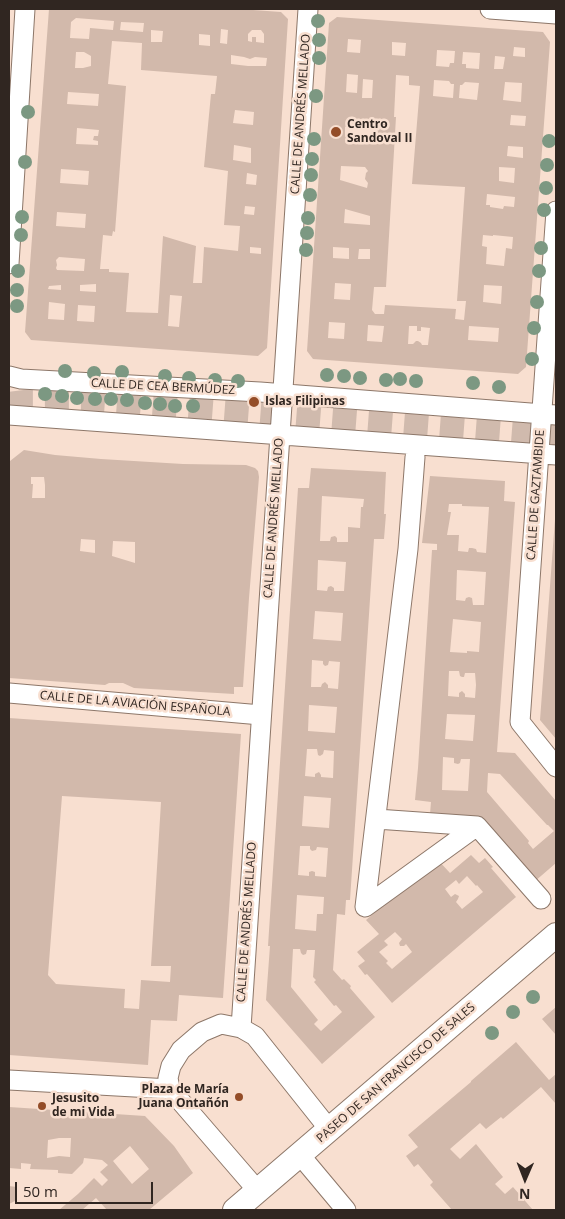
<!DOCTYPE html>
<html>
<head>
<meta charset="utf-8">
<style>
	body { margin:0 }
	#map { position:relative; width:565px; height:1219px; overflow:hidden; background:#f8dfd0; font-family:"Open Sans",sans-serif }
	canvas { display:block }
	.frame { position:absolute; inset:0; border:10px solid #302621; pointer-events:none }
	.north { position:absolute; left:500px; top:1154px; width:50px; height:50px; -webkit-text-stroke:4px #f8dfd0; paint-order:stroke; rotate:181deg; font-size:14px; font-weight:700; line-height:20px; text-align:center; color:#302621 }
	.north::after { content:''; display:block; margin:auto; width:18px; height:22px; background:#302621; clip-path:polygon(50% 0,100% 100%,50% 72%,0 100%) }
	.scale { position:absolute; left:15px; top:1182px; width:138px; height:22px; box-sizing:border-box; border:2px solid #302621; border-top:0; padding-left:6px; font-size:15px; line-height:18px; white-space:nowrap; color:#302621; -webkit-text-stroke:4px #f8dfd0; paint-order:stroke }
</style>
</head>
<body>
<div id="map">
<canvas width="565" height="1219"></canvas>
<div class="frame"></div>
<div class="north">N</div>
<div class="scale">50 m</div>
</div>
<script>
const ctx = document.querySelector('canvas').getContext('2d');
ctx.lineJoin = 'round';
function paint(path, color) {
  ctx.fillStyle = color;
  ctx.fill(path, 'evenodd');
}
function trace(path, color, width, dash) {
  ctx.strokeStyle = color;
  ctx.lineWidth = width;
  ctx.lineCap = dash ? 'butt' : 'round';
  ctx.setLineDash(dash || []);
  ctx.stroke(path);
}
function label(font, color, halo, rows, align = 'center') {
  ctx.font = font + ' "Open Sans",sans-serif';
  ctx.lineWidth = 5;
  ctx.setLineDash([]);
  ctx.textBaseline = 'middle';
  ctx.strokeStyle = halo;
  ctx.fillStyle = color;
  for (const [text, x, y, turn = 0] of rows) {
    ctx.save();
    ctx.translate(x, y);
    ctx.rotate((+turn || 0) * Math.PI / 180);
    ctx.textAlign = isNaN(turn) ? turn : align;
    if (halo) ctx.strokeText(text, 0, 0);
    ctx.fillText(text, 0, 0);
    ctx.restore();
  }
}
paint(new Path2D(`
	M49 9H239L281 12 288 19 267 348 258 356 31 340 25 332ZM76 18 114 21 113 30 90 28 89 39 70 38 71 22ZM121 22 144 23 143 32 120 30ZM221 29 228 30 227 44 220 43ZM151 30 163 31 162 42H151ZM252 30H261L264 34V43L256 42V37H252V42L248 41V34ZM199 34 210 35V46L199 45ZM112 41 142 43 141 70 217 76 215 94H211L204 167 228 171 224 225 240 226 238 251 204 247 202 283H193L196 246 163 236 158 313 126 312 129 273 109 272V269H100L103 235 112 236 113 231 115 232 126 86 108 84ZM76 52H84L91 56V66L83 68H75ZM231 55 244 57 250 59 255 57 267 58 266 66H248L231 64ZM68 92 99 94 98 106 67 104ZM235 110 254 112 253 125 233 123ZM77 128 99 130 98 136H94L93 140 98 141V145L76 144ZM234 145 251 148V163L233 160ZM61 169 89 171 88 185 60 183ZM247 173 257 175 256 185 246 184ZM245 206 255 207 254 215 244 214ZM57 212 86 214 85 228 56 226ZM250 247 261 248V254L250 253ZM59 257 85 259 84 271 57 270 56 268 57 265 56 260ZM96 284V292L80 291V285ZM61 285V290L48 289 49 286ZM170 295 182 296 179 327 168 326ZM49 302 65 304 64 320 48 319ZM78 305 95 306 94 322 77 321Z
	M337 17 543 32 550 42 526 367 518 374 313 359 307 351 329 23ZM348 39 361 40 360 53 347 52ZM392 42 406 43 405 56 392 55ZM514 47 525 48V57L513 56ZM437 50 455 51 454 63H450L449 67 436 66ZM463 52 480 53 479 69 466 68V64H462ZM495 56 505 57 503 69H494ZM347 74 358 75 357 93 346 92ZM396 75 409 76V85L420 86 412 184 465 187 457 301H466L464 320 455 319 456 309 385 305 384 314H375L372 310 374 287H386L396 117H394ZM363 79 373 80 372 98H362ZM434 80 449 81 451 84H454L453 98 433 96ZM465 82 479 83 477 100 459 98 460 85H462ZM505 82 522 83 521 102 503 100ZM511 115 526 116 525 126 510 125ZM349 125 372 127V140L349 139 345 136V127ZM508 146 523 147V158L507 156ZM341 166 365 167 368 171 366 173 365 179 368 183 367 188 340 180ZM499 167 515 168 514 183 499 181ZM487 194 515 197 514 207 504 206 503 209 490 207V205H486ZM345 209 370 216V225L344 223ZM483 235 493 236V235L513 237 512 249 506 248 504 266 486 264 487 247 482 246ZM333 247 349 248V259L333 258ZM359 249H370V259H358ZM335 283 351 284 350 300 334 299ZM484 285 502 286 501 304 483 302ZM329 322 345 323 344 339 328 338ZM368 325 384 326 382 342 367 341ZM409 326H417V331H421V327L430 328 428 345H422L421 343 418 341H416L413 344H408ZM469 326 499 328 498 342 468 340Z
	M24 450 55 455 101 459 183 464 246 465 255 468 258 471 259 477 249 598 243 687H234V694L134 688 123 683H109L105 685 9 678V492L10 493V461ZM31 477H44L45 485V498H32L33 484H31ZM81 539 95 540V553L80 551ZM113 541 135 542V563L112 556Z
	M311 468 386 472 384 514H386L384 539H374L350 900H346L345 915 337 914 333 970 342 980 344 979 351 986 350 988 375 1017 322 1064 266 1000 270 946H268L298 488H309ZM322 496 364 499 363 507H361L360 528 348 527V542H337V538L335 536 331 537 330 541H320ZM318 560 346 562 344 591H334V588L331 586 328 587 327 591 317 590ZM315 611 343 613 341 641 313 639ZM312 660 323 661V664L325 666 328 665 329 661 340 662 338 689 328 688V685L325 682 322 684 321 687H311ZM309 705 337 707 335 733 308 731ZM307 749H317L318 755 320 756 323 754 324 750 334 751 333 778 321 777V775L319 772 315 774V777L305 776ZM304 796 331 798 329 828 302 826ZM300 846H310V849L312 851 316 850 317 847 328 848 326 877 315 876V872L312 871 309 872V876L298 875ZM297 895 324 897 323 914H317L316 931 295 929ZM293 949H300L301 953 303 955 306 954 307 950H315L313 977 316 980 314 982 334 1006 336 1005 342 1012 321 1031 314 1024 318 1020 291 987Z
	M430 476 505 481 504 501 515 502 497 752 515 753 556 801V863L534 882 514 857 430 814 431 802 415 800 418 768 432 550H437V544L422 543ZM449 504H462V506L489 507 486 553 477 552 476 549 472 548H469L468 552 458 551 459 535H447L451 512H448ZM457 570 486 572 484 605H473L472 598 469 597 466 598 465 601 456 600ZM453 619 481 622 479 652 467 651V653L450 652ZM449 671H459L460 676 462 677H464L465 673H475L476 685 475 698 465 697V694L462 691 459 693V697L448 696ZM447 714 475 715 473 741 445 739ZM443 757 454 758V763L458 764 460 763 461 759H470L468 791 442 790ZM488 773 500 774 547 825H548L554 831 533 849 528 843 529 841 487 792Z
	M555 519H556V739L540 720Z
	M9 718 241 734 223 998 179 995 177 1021 151 1020 148 1065 9 1055ZM62 796 161 802 151 966H171L170 982 141 980 139 1009 124 1008 125 989 56 984 48 975Z
	M471 855 479 863 485 858 493 867 491 868 516 897 392 1003 367 974 365 975 358 966 365 961 357 952 379 934 366 920 437 859 450 873ZM467 876 476 886 477 885 483 892 462 909 456 902 458 899 459 896 455 894 451 897 445 889 456 880 459 884ZM395 932 402 939 399 943 400 946H404L406 944 412 952 392 969 386 963 388 961 379 952 388 945 384 941Z
	M556 1007V1035L542 1019Z
	M516 1042 549 1080 556 1074V1104L541 1087 503 1119 501 1117 486 1129 480 1123 450 1149 460 1159 476 1144 503 1177 495 1184 505 1194 513 1187 533 1210H452L430 1185 433 1182 418 1164 414 1167 406 1156 418 1147 408 1135 471 1082V1081Z
	M9 1107 145 1116 174 1146 193 1173 149 1210H107L96 1198 82 1210H59L78 1194 94 1178 102 1186 108 1180 100 1172 108 1165 102 1160 84 1158 83 1163 72 1174 58 1173V1170L30 1169 31 1164 21 1163V1169L9 1168 10 1136H9ZM59 1138H71L70 1157 59 1156 47 1158 48 1140ZM130 1146 149 1169 132 1184 113 1161Z
	M9 1186 17 1187V1200L9 1204Z`), '#d2b9ab');
trace(new Path2D(`
	M9 404 25 402H93L556 437`), '#d0baad', 24, [24, 12]);
const minor = new Path2D(`
	M490 9 556 14
	M556 211 520 722 556 767
	M9 264 25 9
	M9 376 21 379 260 392 556 415
	M9 415 556 455
	M415 457 408 549 365 907 477 826 541 899
	M9 693 261 715
	M376 819 477 826
	M241 1028 308 9
	M9 1080 170 1089
	M300 1155 346 1210
	M258 1191 170 1089 168 1078 171 1066 181 1050 202 1032 221 1024 241 1028 255 1036 329 1129`);
const major = new Path2D(`
	M235 1210 556 935`);
trace(minor, '#8d7769', 21);
trace(major, '#8d7769', 26);
trace(minor, '#fff', 19);
trace(major, '#fff', 24);
ctx.fillStyle = '#7c9882';
for (const [x, y] of [
	[318,21],
	[319,40],
	[319,58],
	[316,96],
	[28,112],
	[314,139],
	[549,141],
	[312,159],
	[25,162],
	[547,165],
	[311,175],
	[546,188],
	[310,195],
	[544,210],
	[22,217],
	[308,218],
	[307,233],
	[21,235],
	[541,248],
	[306,250],
	[18,271],
	[539,271],
	[17,290],
	[537,302],
	[17,306],
	[534,328],
	[532,359],
	[65,371],
	[122,372],
	[94,373],
	[327,375],
	[165,376],
	[344,376],
	[189,378],
	[360,378],
	[400,379],
	[215,380],
	[386,380],
	[238,381],
	[416,381],
	[473,383],
	[499,387],
	[45,394],
	[62,396],
	[77,398],
	[95,399],
	[111,399],
	[127,400],
	[145,403],
	[160,404],
	[175,406],
	[193,406],
	[533,997],
	[513,1012],
	[492,1033]
]) {
  ctx.beginPath();
  ctx.arc(x, y, 7, 0, 2 * Math.PI);
  ctx.fill();
}
for (const [x, y, r, color] of [
	[336,132,6,"#944d28"],
	[254,402,6,"#944d28"],
	[239,1097,5,"#944d28"],
	[42,1106,5,"#944d28"]
]) {
  const dot = new Path2D();
  dot.arc(x, y, r, 0, 2 * Math.PI);
  ctx.fillStyle = color;
  ctx.fill(dot);
  trace(dot, '#f8dfd0', 2);
}
label('12px', '#302621', '#f8dfd0', [
	["CALLE DE ANDRÉS MELLADO",301,114,-86],
	["CALLE DE CEA BERMÚDEZ",163,387,3],
	["CALLE DE GAZTAMBIDE",536,495,-86],
	["CALLE DE ANDRÉS MELLADO",274,518,-86],
	["CALLE DE LA AVIACIÓN ESPAÑOLA",135,704,5],
	["CALLE DE ANDRÉS MELLADO",247,922,-86],
	["PASEO DE SAN FRANCISCO DE SALES",396,1073,-41]
]);
label('bold 12px', '#302621', '#f8dfd0', [
	["Centro",347,125],
	["Sandoval II",347,139],
	["Islas Filipinas",265,402],
	["Plaza de María",229,1090,"right"],
	["Juana Ontañón",229,1104,"right"],
	["Jesusito",52,1099],
	["de mi Vida",52,1113]
], 'left');
</script>
</body>
</html>
